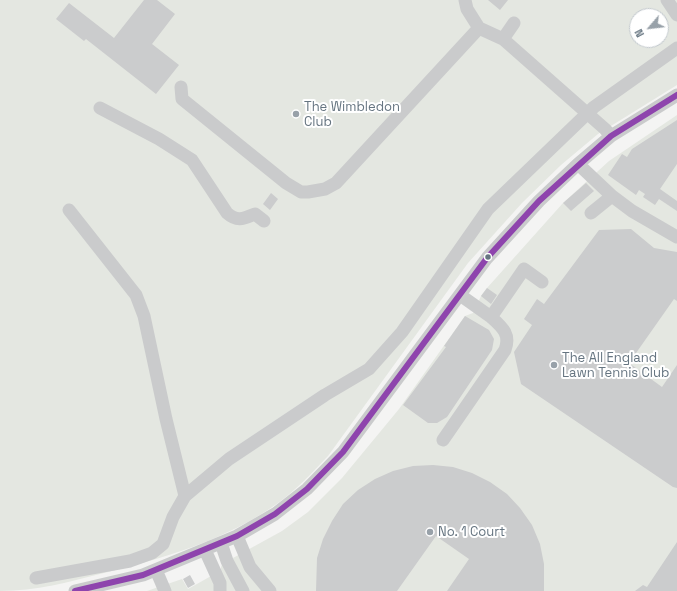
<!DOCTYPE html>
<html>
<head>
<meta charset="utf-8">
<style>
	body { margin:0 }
	#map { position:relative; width:677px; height:591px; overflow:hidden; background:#f4f4f3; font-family:"Space Grotesk",sans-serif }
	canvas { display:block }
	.north { position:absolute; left:629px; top:8px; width:40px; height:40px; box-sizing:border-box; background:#fff; border:1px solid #c2c8cd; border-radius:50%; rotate:242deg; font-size:11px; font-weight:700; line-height:16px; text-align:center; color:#667581 }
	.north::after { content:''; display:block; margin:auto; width:14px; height:18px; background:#98a1a9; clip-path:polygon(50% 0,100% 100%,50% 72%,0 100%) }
</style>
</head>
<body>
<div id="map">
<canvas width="677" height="591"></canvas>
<div class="north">N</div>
</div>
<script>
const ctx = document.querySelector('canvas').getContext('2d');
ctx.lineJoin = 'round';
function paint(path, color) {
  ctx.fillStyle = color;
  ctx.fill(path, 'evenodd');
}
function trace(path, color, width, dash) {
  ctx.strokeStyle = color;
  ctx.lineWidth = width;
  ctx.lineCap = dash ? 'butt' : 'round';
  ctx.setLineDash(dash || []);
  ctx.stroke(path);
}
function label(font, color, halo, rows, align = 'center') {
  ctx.font = font + ' "Space Grotesk",sans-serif';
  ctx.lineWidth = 4;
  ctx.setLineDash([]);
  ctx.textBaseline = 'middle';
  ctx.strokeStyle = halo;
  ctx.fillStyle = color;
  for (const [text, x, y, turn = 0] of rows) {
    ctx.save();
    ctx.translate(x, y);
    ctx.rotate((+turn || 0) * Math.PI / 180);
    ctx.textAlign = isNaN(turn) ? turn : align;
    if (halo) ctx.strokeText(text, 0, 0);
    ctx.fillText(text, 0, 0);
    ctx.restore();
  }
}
paint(new Path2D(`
	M0 0H677V85L598 134 561 165 522 203 468 263 328 456C312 473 297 489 278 503 226 540 165 558 104 573 69 582 36 591 0 591ZM637 16H661V40H637Z
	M677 115V591H147L182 579 188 589 220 571 222 564 282 531 308 512 342 478 399 409 465 316 473 313 481 296 487 288 563 203 609 161Z`), '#e4e7e1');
paint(new Path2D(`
	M144 0H157L175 14 152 44 179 65 156 94 86 39 84 41 56 19 69 3 114 38Z
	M488 0H508L500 10Z
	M677 120V164L660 189 677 201V211L659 199 655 205 643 197 645 194 639 190 636 195 608 175 622 154 627 157 632 149Z
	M586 183 594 191 571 211 563 203Z
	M271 193 278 199 270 210 263 204Z
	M631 229 654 248 677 252V301L674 299 629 363 662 387 677 365V488L673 487 521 384 514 352 532 325 524 319 537 299 544 304 599 230Z
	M487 288 497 295 491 304 481 296Z
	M465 316 489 330 494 339 492 350 447 417 437 423H428L403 405 446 347 444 346Z
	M433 465 453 467 472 473 490 482 507 494 520 508 532 525 540 544 544 564V591H447L469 559 436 536 397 591H316L317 558 323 539 332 521 343 504 358 490 375 479 393 471 413 466Z
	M677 542V591H635L643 585 647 587Z
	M190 575 195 584 188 588 183 579Z`), '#cbcccd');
trace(new Path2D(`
	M667 0 677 15
	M479 28 503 39 605 129 611 136
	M503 39 514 23
	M181 87 182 99 286 183 301 192H308L325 189 336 183 479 28 467 9 465 0
	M100 108 159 139 192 160 227 213C237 222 243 219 255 214L264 221
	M578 164 612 196
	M69 210 136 295 144 316 166 419 185 496
	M591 213 612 196 632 211 677 237
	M460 295 491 317 524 269 542 282
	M443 440 505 350C511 334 502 327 491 317
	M237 536 250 567 270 591
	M221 543 227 561 243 591
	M205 550 220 583V591
	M156 570 165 591
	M36 578 130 561 152 553 163 544 173 517 185 496 229 459 325 395 369 369 402 332 488 209 594 107 677 48
	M75 591 143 575 237 536 275 514 307 489 343 452 487 258 539 201 578 164 611 136 677 95`), '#cacbcc', 13);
trace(new Path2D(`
	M75 591 143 575 237 536 275 514 307 489 343 452 487 258 539 201 611 136 677 95`), '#8e44ad', 6);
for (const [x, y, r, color] of [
	[296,114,4,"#98a1a9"],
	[488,257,3.5,"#667581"],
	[554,365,4,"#98a1a9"],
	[430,532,4,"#98a1a9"]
]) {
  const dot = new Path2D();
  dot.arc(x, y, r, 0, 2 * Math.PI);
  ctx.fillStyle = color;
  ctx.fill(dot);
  trace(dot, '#fff', 1.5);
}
label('13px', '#667581', '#fff', [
	["The Wimbledon",304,107],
	["Club",304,122],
	["The All England",562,358],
	["Lawn Tennis Club",562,373],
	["No. 1 Court",438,532]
], 'left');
</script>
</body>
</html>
